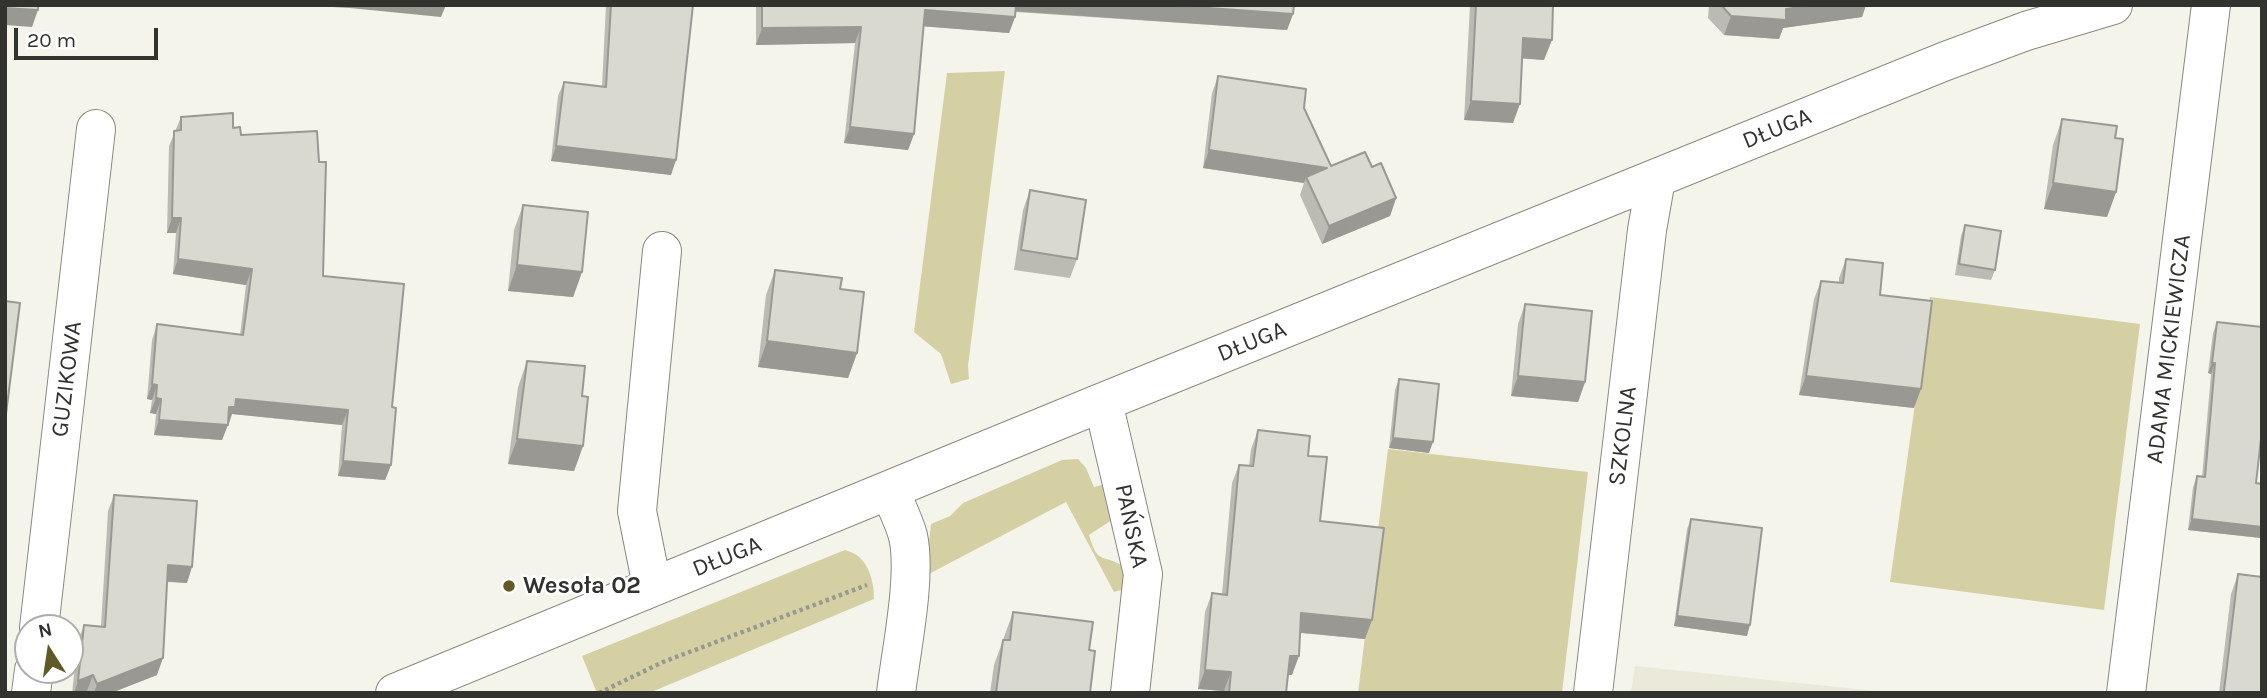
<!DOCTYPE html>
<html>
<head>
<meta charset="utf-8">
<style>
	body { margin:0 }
	#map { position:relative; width:2267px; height:698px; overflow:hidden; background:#f5f4eb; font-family:Karla,sans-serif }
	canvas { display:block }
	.frame { position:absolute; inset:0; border:7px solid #32322e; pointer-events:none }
	.north { position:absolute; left:14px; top:614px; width:70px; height:70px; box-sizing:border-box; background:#fff; border:2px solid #adadab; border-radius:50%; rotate:348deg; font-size:19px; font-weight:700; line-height:28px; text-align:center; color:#32322e }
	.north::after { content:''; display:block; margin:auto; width:24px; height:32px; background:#605a26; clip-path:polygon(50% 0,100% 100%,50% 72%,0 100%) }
	.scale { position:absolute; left:14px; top:28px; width:144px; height:32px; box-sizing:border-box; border:4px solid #32322e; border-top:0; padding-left:9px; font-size:21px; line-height:24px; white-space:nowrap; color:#32322e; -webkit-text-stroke:5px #fff; paint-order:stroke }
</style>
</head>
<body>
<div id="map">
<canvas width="2267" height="698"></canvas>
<div class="frame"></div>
<div class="north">N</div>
<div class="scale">20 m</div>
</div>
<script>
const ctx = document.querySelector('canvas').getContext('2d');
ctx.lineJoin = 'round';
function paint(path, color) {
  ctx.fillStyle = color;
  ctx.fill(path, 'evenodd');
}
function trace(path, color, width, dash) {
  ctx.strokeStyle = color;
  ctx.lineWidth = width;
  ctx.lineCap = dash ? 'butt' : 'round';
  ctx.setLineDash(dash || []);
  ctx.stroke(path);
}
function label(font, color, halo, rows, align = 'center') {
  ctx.font = font + ' Karla,sans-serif';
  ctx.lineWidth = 5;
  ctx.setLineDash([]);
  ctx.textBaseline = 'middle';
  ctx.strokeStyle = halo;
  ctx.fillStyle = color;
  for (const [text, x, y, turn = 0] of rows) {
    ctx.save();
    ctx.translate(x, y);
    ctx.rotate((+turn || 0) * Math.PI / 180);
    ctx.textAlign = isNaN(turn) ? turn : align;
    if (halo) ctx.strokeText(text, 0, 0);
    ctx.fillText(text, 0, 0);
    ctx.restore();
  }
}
paint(new Path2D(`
	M1635 666 1876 691 1631 693Z`), '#ebe9da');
paint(new Path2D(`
	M1005 71 968 366 969 379 951 384 941 354 914 332 947 73Z
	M1930 297 2140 324 2104 610 1890 582Z
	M1388 449 1588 472 1562 693H1358Z
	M1078 459 1086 468 1094 487 1109 483 1112 520 1089 535C1098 566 1102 553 1123 566L1125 589 1114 592 1066 502 925 576 931 524 950 516 963 503 1062 460Z
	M845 550C867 555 874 578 874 599L649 693H619L617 690 609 693H597L582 656Z`), '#d5d0a3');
const minor = new Path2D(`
	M1103 402 1143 574 1130 693
	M890 491C896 506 904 521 908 536 917 576 901 651 896 693
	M652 586 637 511 662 251
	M39 628 96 129
	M31 693 34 670
	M395 693 1103 402 1943 62 2026 31 2113 5
	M1593 693 1647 230 1656 179
	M2126 693 2211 5`);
trace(minor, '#8a8980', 40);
trace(new Path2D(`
	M599 693 663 662 867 585`), '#999992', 4.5, [3.5, 3.5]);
trace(minor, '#fff', 38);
paint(new Path2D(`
	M606 5H693L671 175 551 161 558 96 564 82 602 86Z
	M756 5H1294L1293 14 1287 30 1015 12V17L1009 33 924 26 914 134 908 150 844 143 855 43 756 45Z
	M1470 5H1553L1544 60 1522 58 1513 123 1464 120Z
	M1709 5H1866L1862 17 1783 28 1779 39 1724 35 1708 18Z
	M1218 76 1304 108 1331 166 1372 167 1396 198 1390 216 1322 244 1300 195 1304 183 1203 168 1212 93Z
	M181 117 233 128 241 135 323 276 392 407 391 465 385 480 338 476 342 425 232 414 229 423 228 422 222 440 154 435 156 414 150 413 152 400 147 399 152 340 157 324 240 335 246 285 173 274 176 233H167L169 146Z
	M2062 119 2115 138 2116 192 2107 217 2044 209 2053 145Z
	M1030 190 1077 259 1070 278 1014 270 1023 210Z
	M523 205 582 272 573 297 508 291 514 230Z
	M1965 225 1995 270 1991 280 1955 275 1961 236Z
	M1846 259 1880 295 1914 408 1799 395 1814 299 1821 281 1839 283V278Z
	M775 270 840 289 857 353 848 378 758 367 766 295Z
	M1525 304 1585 382 1578 402 1511 396 1518 324Z
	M2217 322 2256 483 2262 484 2261 538 2188 530 2193 487 2197 476 2202 477 2211 374 2208 373 2213 333Z
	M527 361 582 396 583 446 574 471 508 464 518 387Z
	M1399 379 1429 453 1389 448 1395 390Z
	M1258 430 1308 456 1320 521 1372 620 1365 639 1300 633 1292 675H1288L1286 693H1224V691L1198 689 1205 612 1212 593 1222 594 1232 483 1239 465 1249 466 1251 449Z
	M114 495 187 583 167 582 157 675 111 693H88L87 691 83 693H72L78 641 84 625 101 626 108 511Z
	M1691 519 1747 636 1674 626 1687 529Z
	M2238 574 2262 693H2219L2231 594Z
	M1013 612 1089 650 1090 693H990L994 665Z`), '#bbbbb3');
paint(new Path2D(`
	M295 5H446L441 17 350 8Z
	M1013 5H1167L1293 14 1287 30 1011 11Z
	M1815 5H1866L1862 17 1783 28 1779 39 1724 35 1731 16Z
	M5 8 38 10 32 27 5 25Z
	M925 10 1015 17 1009 33 919 26Z
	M861 27 855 43 756 45 762 28Z
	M1523 38 1552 40 1544 60 1516 58Z
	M1471 101 1520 104 1513 123 1464 120Z
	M850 127 914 134 908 150 844 143Z
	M556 146 676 160 671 175 551 161Z
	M1209 150 1327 168 1306 177 1304 183 1203 168Z
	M2053 183 2116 192 2107 217 2044 209Z
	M1396 198 1390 216 1322 244 1329 226Z
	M172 218H181L176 233H167Z
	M178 259 252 269 246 285 173 274Z
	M517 265 582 272 573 297 508 291Z
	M767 341 857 353 848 378 758 367Z
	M2212 363H2215L2211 374 2208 373Z
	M1518 376 1585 382 1578 402 1511 396Z
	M1806 376 1921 389 1914 408 1799 395Z
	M152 384 157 385 152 400 147 399Z
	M156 398 161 399 156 414 150 413Z
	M236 399 348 410 342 425 232 414 229 423 224 422 229 407Z
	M159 420 228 425 222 440 154 435Z
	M1393 438 1433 442 1429 453 1389 448Z
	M517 439 583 446 574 471 508 464Z
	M343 461 391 465 385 480 338 476Z
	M2192 519 2262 527V536L2261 538 2188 530Z
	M168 565 192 567 187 583 162 581Z
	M1301 613 1372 620 1365 639 1294 632Z
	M1677 616 1750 625 1747 636 1674 626Z
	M1290 656H1299L1292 675H1283Z
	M163 658 157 675 111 693H94L97 684Z
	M1205 670 1231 672 1224 691 1198 689Z
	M93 675 87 691 83 693H74L78 681Z`), '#999892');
const building = new Path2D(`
	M5 5H38V10L5 8Z
	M611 5H693L676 160 556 146 564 82 606 87Z
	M762 5H1016L1015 17 925 10 914 134 850 127 861 27 762 28Z
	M1167 5H1294L1293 14Z
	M1476 5H1553L1552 40 1523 38 1520 104 1471 101Z
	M1721 5H1815L1786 9V20L1731 16Z
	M1218 76 1306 89 1304 108 1331 166 1365 152 1372 167 1381 163 1396 198 1329 226 1306 177 1327 168 1209 150Z
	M233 113V128L240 127 241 135 317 131 319 162H326L323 276 404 284 392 407 396 408 391 465 343 461 348 410 236 399 235 407H229L228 425 159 420 161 399 156 398 157 385 152 384 157 324 243 335 252 269 178 259 181 218H172L174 131 181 130V117Z
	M2062 119 2117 126 2115 138 2123 139 2116 192 2053 183Z
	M1030 190 1086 200 1077 259 1021 250Z
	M523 205 588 212 582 272 517 265Z
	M1965 225 2001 231 1995 270 1959 264Z
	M1846 259 1883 263 1880 295 1932 301 1921 389 1806 376 1821 281 1843 283Z
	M775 270 842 278 840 289 864 292 857 353 767 341Z
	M5 301 20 303 5 422Z
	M1525 304 1592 311 1585 382 1518 376Z
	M2217 322 2262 327V430L2256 483 2262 484V527L2192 519 2197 476 2205 477 2215 363H2212Z
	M527 361 585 366 582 396 588 397 583 446 517 439Z
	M1399 379 1439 384 1433 442 1393 438Z
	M1258 430 1310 436 1308 456 1327 457 1320 521 1384 528 1372 620 1301 613 1299 656H1290L1286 693H1229L1231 672 1205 670 1212 593 1227 595 1239 465 1253 466Z
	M114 495 197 501 192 567 168 565 163 658 97 684 93 675 78 681 84 625 105 627Z
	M1691 519 1762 528 1750 625 1677 616Z
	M2238 574 2262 577V693H2226L2224 691Z
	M1013 612 1093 622 1089 650 1095 651 1090 693H996L1003 640H1010Z`);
paint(building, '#dad9d0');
trace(building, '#999892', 2);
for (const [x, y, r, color] of [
	[509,586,7,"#605a26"]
]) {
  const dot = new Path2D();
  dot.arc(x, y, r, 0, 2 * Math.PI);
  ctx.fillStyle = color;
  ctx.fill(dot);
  trace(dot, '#fff', 2.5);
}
label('24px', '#32322e', '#fff', [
	["DŁUGA",1777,129,-22],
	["DŁUGA",1252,342,-22],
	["ADAMA MICKIEWICZA",2169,349,-83],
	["GUZIKOWA",67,379,-83],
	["SZKOLNA",1623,436,-83],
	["PAŃSKA",1131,526,78],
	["DŁUGA",727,557,-22]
]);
label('bold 24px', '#32322e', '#fff', [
	["Wesoła 02",523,586]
], 'left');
</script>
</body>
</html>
